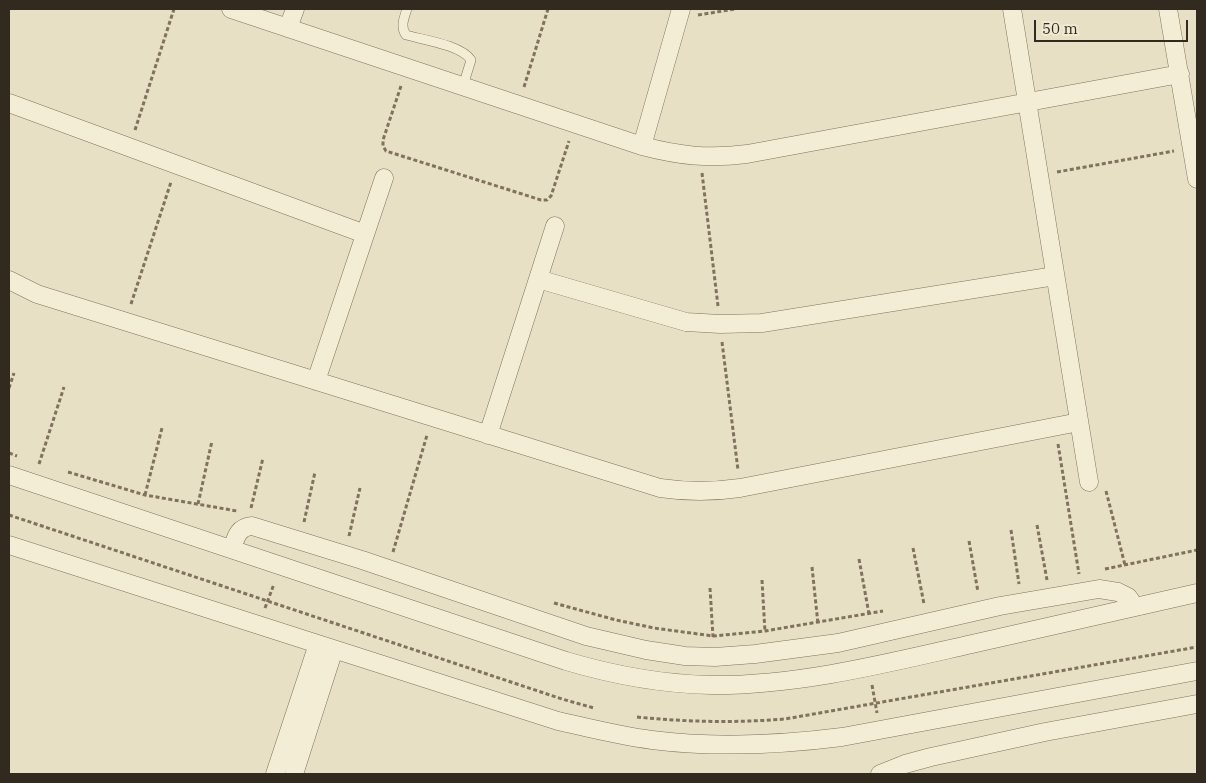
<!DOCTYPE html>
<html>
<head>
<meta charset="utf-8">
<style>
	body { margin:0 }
	#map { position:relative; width:1206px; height:783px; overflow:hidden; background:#e8e0c4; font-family:"IBM Plex Serif",serif }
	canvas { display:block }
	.frame { position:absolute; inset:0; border:10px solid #322a1f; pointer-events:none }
	.scale { position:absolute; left:1034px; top:20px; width:154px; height:22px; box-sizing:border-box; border:2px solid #322a1f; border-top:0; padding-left:6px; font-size:15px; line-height:18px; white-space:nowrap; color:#322a1f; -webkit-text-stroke:4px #f0ead3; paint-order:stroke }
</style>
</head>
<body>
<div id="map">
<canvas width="1206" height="783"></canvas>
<div class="frame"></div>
<div class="scale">50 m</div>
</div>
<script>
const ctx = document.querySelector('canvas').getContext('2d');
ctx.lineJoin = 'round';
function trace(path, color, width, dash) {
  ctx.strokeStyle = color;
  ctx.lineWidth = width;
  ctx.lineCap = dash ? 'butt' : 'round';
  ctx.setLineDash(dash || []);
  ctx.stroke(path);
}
const service = new Path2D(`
	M407 9C404 18 400 27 406 35 424 40 461 45 471 60L463 86`);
const minor = new Path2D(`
	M231 9 642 146C681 156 708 159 747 154L1180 74
	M1012 9 1089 482
	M1168 9 1197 179
	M288 28 295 9
	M9 103 365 234
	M642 146 681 9
	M538 279 686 322 720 324 762 323 1055 276
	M9 280 37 294 660 488C687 492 712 492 740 488L1079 422
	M316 381 384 178
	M488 435 555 226
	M9 475 566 661C613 675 661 684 711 685 798 686 888 663 972 644 1047 627 1122 610 1197 593
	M9 545 558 721C589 728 620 736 652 740 715 748 779 745 842 737L1197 671
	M232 549C236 537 238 527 252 526L362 560 586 636 646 650 685 656 715 657 755 654 838 643 1000 606 1099 589 1118 592 1128 597 1135 607
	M275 774 318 644
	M294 774 334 649
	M880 774 905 764 931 757 1045 732 1197 704`);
trace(service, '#80725d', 10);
trace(minor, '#80725d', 19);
trace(new Path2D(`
	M698 15 735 9
	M401 86 383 140V146L386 151 541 200H547L551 196 569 141
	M524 87 548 9
	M135 130 174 9
	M1057 172 1174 151
	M702 173 718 306
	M131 304 171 182
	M722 342 738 470
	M9 388 14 373
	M1058 444 1079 574
	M9 453 17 456
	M39 464 64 387
	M68 472 145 495 237 511
	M1106 491 1125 565
	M145 495 162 428
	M198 504 212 441
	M251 508 263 458
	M9 515 562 699 594 708
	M304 522 315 472
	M1037 525 1047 580
	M1011 530 1019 584
	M349 536 360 488
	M969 541 978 592
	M913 548 924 604
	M393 552 427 435
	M859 559 869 614
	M812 567 818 624
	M1105 569 1197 550
	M762 580 765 632
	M710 588 713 637
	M554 603 616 620 654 628 713 636 765 631 883 611
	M265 608 274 584
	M872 685 877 713
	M637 717C687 722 735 723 785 719L1197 647`), '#80725d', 3, [4, 2.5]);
trace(service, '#f4edd6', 9);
trace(minor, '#f4edd6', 18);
</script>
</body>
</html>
